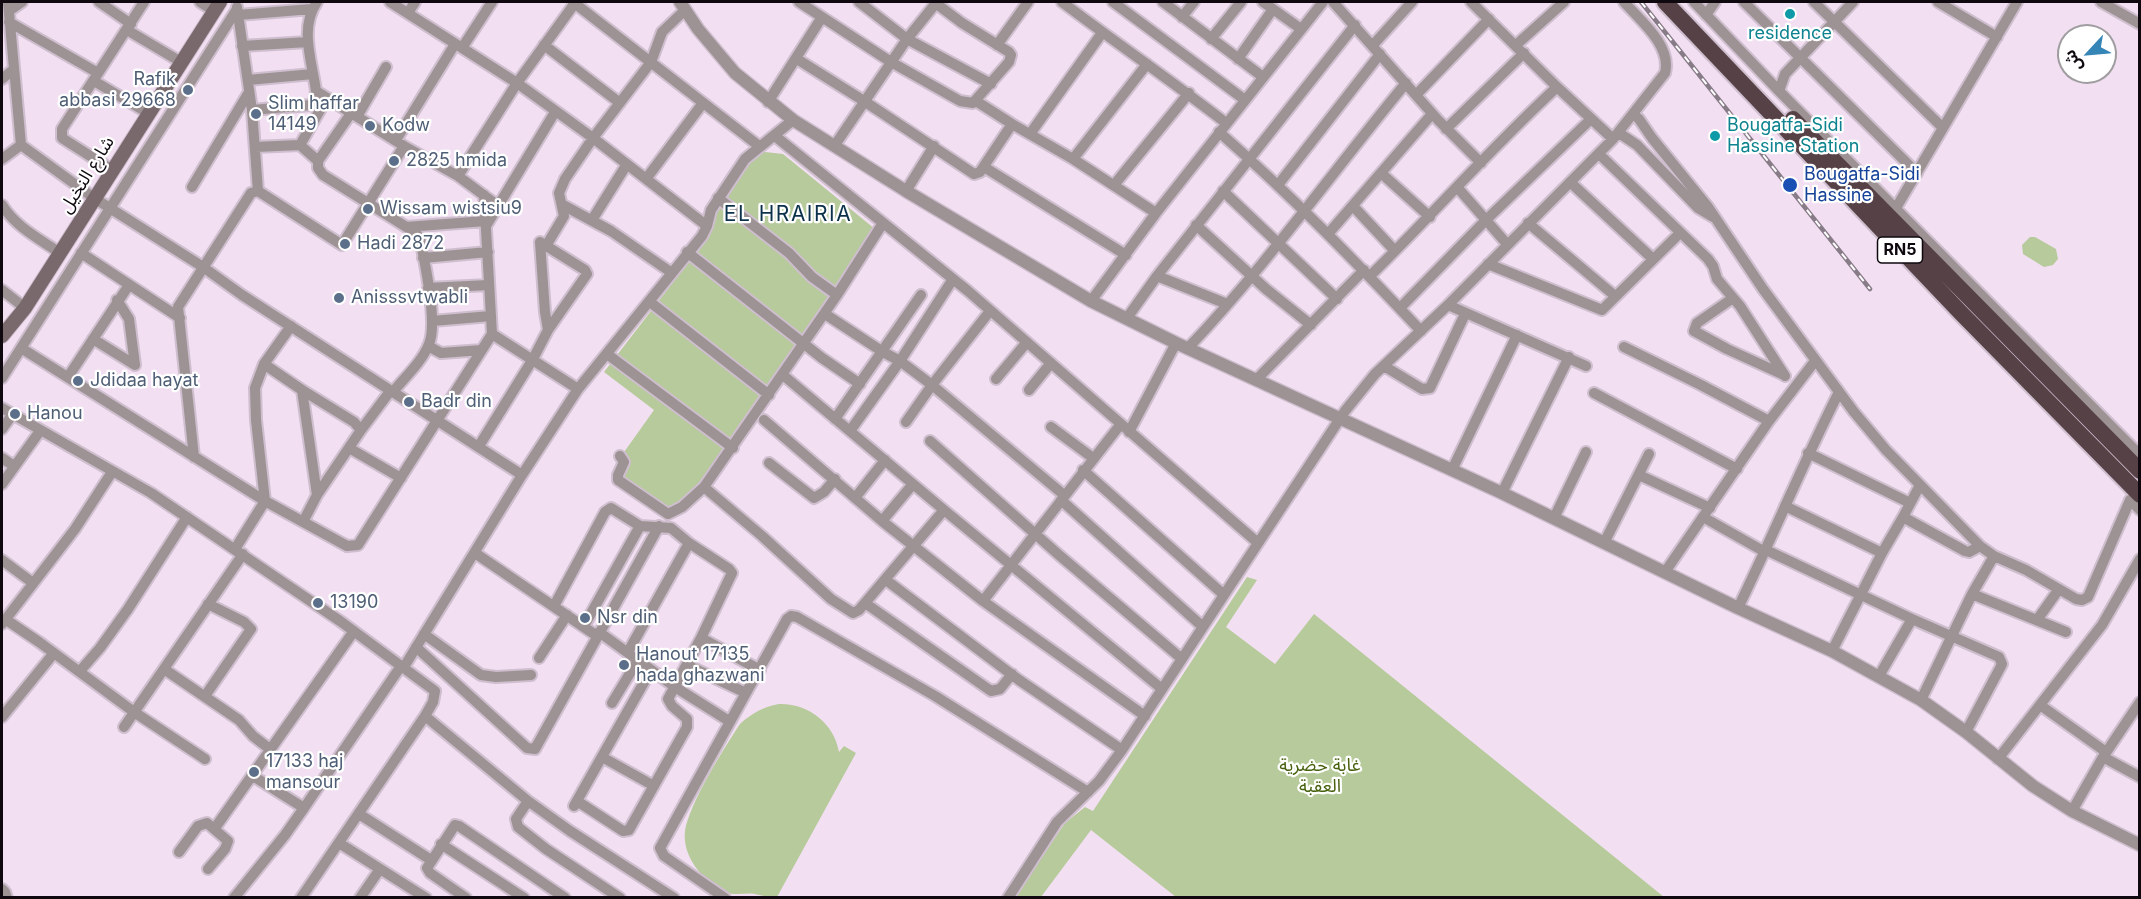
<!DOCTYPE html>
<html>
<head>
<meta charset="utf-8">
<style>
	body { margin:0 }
	#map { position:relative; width:2141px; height:899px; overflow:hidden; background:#f2e0f2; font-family:Inter,"Noto Sans Arabic",sans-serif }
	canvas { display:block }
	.frame { position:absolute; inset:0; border:3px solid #0f090f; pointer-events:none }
	.north { position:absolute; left:2057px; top:24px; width:60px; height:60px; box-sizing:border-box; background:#fff; border:2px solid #9f9d9f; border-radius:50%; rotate:244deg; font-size:16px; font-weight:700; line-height:24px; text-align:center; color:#0f090f }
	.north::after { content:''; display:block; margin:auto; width:21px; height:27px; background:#3685b7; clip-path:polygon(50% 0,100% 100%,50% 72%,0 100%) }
</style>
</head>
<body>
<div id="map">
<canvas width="2141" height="899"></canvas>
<div class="frame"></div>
<div class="north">ش</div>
</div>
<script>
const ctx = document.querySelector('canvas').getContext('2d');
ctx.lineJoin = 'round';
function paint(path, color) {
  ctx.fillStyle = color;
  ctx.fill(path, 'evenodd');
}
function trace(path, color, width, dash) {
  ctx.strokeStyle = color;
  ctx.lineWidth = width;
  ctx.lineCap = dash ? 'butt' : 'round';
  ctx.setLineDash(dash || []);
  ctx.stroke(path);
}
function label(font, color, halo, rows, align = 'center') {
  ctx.font = font + ' Inter,"Noto Sans Arabic",sans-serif';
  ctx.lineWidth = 4.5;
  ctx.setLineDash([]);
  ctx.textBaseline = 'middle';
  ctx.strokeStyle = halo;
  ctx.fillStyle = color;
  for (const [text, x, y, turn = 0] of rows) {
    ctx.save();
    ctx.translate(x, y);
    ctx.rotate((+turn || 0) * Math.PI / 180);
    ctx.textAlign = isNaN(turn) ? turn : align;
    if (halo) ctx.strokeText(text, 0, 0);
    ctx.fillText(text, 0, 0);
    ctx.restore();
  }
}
paint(new Path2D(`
	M765 152 783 154 875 229 703 486 670 514 618 478 622 455 654 410 604 372 711 233V216L754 154Z
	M2030 237H2035L2056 249 2058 259 2053 265 2044 267 2023 254 2022 245Z
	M1247 577 1257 580 1226 627 1275 664 1314 614 1664 897H1176L1091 830 1041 897 1014 898 1065 823 1085 807 1093 811Z
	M779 704C808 703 834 723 839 752L844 746 856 753 777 897C767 897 763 896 755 894 745 892 734 897 723 891 702 880 682 856 685 831 689 804 724 748 740 724 752 713 763 707 779 704Z`), '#b7ca9b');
const minor = new Path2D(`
	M8 2 21 145 94 198 203 267 242 295 522 475
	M99 2 131 24
	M200 2 214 11
	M317 2C299 28 312 61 316 91L404 146 458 176 497 205
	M390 2 517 83 593 138 707 226
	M573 2 759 146
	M799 2 891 62 960 101 973 103 1009 62 1011 55 1009 52 962 23 934 2
	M859 2 907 39 991 84
	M1062 2C1116 43 1172 81 1226 123
	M1113 2 1245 100
	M1163 2 1263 77
	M1263 2 1301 29
	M1333 2 1438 120 1481 163
	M1471 2 1557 87 1613 139
	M1694 2 1779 91 2140 455
	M1744 2 1917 173
	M1814 2 1943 128
	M1938 2 1997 37
	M2101 2 2140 24
	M237 7 252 110 258 191
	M9 11 22 2
	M408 13 415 2
	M238 15 312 9
	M1706 15 1715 2
	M1182 17 1194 2
	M9 22 98 73
	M127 30 181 62
	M1211 39 1241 2
	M544 45 620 103
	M997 45 1028 2
	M1373 45 1412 2
	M1516 45 1564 2
	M242 46 308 42
	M462 48 492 2
	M797 59 864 101 974 174 980 172 1012 124
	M1238 59 1273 9
	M2 79 14 69
	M248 80 313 74
	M94 81 148 113
	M1779 91 1785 74 1853 2
	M1416 95 1489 19
	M976 101 1012 124 1073 159 1156 213
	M768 102 822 17
	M252 110 311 105 314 103 316 91
	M1633 114 1639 119 1652 138 1708 207 1763 289 1854 412 1886 450 1980 546 1994 556 2026 570 2076 599 2082 600 2088 597 2130 500 2140 510
	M358 115 386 67
	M1446 129 1524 53
	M1219 132C1290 194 1356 262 1421 331
	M1619 133 1637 145 1698 208 1713 217
	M1030 134 1102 33
	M775 136 968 291 1258 543
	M396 140 455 44
	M300 145 318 161V168L323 175 416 233 420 239C425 263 438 323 429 344 422 362 405 377 393 392
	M835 145 907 39 936 3
	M255 147 300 145 327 98
	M1599 154 1708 259 1713 266 1717 279 1740 306 1785 376
	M2 159 21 145
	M1073 159 1147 64
	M318 161 352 112
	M984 167 1126 255
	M112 170 62 138V129L144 2
	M1381 173 1430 217
	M458 176 517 83 575 3
	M646 179 703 103
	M1570 182 1653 259
	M1114 185 1189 93
	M1278 185 1380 54
	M192 187 249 92
	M1457 187 1507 244
	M906 191 934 146
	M1223 191 1337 299
	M2 205C16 227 38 238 60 253
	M563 205 611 231 672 273
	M1353 206 1395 251
	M1896 208 2017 2
	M592 220 627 164
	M1528 223 1615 296
	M1196 225 1266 289 1311 325
	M486 226 555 112
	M406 227 486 221
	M1328 234 1432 114
	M540 242 585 270 587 274 548 330 545 312Z
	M546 246 564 216 559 193 565 179 593 138 651 62 662 32 685 10
	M687 252 822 358 860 384
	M81 253 180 318
	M423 258 488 252
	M1488 264 1602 310 1680 233
	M1157 276 1227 304
	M1370 276C1433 214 1492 147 1557 87
	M428 288 489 285
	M2 290 25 308
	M837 295 883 223
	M1733 298 1697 323 1694 331 1727 349 1784 375
	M1091 301 1156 213 1323 2
	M650 302 769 395
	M1448 305 1586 366
	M1400 308 1486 220 1591 119
	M825 314 883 352 900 361 932 385 1064 495
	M1127 318 1157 276 1355 25
	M432 321 491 316
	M492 334 578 389
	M93 339 135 365 129 319 117 300
	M428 346 441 353 482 350
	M1624 347 1701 385 1769 421
	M21 348 265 501 347 546 358 545 492 334 484 195
	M1188 348C1267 265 1333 171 1406 83
	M607 354 733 448
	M264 364 302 390 317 495 303 522
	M1384 366 1422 389 1430 388 1465 314
	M783 375 944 510 1162 689
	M68 377 129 285
	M2 378 237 9
	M996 379 1027 342
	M1256 380 1364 270
	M302 390 354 422 361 430 317 495
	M1029 390 1051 363
	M1594 393 1737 469
	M2 408 151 493 340 621 435 691 433 702 425 716 301 898
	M835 419 921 295
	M764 420 882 521 983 601 1145 716
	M906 422 932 385 990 311
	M1051 427 1093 458
	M2 429 12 415
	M361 430 391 390
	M850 431 900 361 953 279
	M1129 432 1176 343
	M930 441 1059 555 1182 659
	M479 446 533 359 548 330
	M349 448 401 478
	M1808 453 1910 503
	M620 456 624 462 618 475V480L668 514 682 507 704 487 837 295 812 277 789 253 718 198
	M194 457 178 307 251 193 258 191 342 245 404 146
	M2 458 14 466
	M769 463 814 498 824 492 835 479
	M1083 470 1224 595
	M1452 470 1517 335
	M1639 475 1710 508
	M2 484 40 431
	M1920 485 1903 517 1965 551 1969 552 1980 546
	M704 487 762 536 831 599 853 613 859 610 944 510
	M1502 493 1569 357
	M855 498 885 460
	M1061 500 1203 627
	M1785 506 1882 553
	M1703 517 1765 552
	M1554 518 1586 452
	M882 521 913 484
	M1604 543 1649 454
	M235 549 265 501 256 420 255 388 264 364 291 326
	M1766 550 1912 619 1999 657 2002 664 2000 668 1966 732
	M475 553 597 636
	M2 560 33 583
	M1665 572 1769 421 1815 361
	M886 580 1019 680 1122 750
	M1972 594 2066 632
	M983 601 1120 425
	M865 603 991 691 1000 689 1012 674
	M554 606 605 512 611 508 640 526 671 528 689 543 729 569 732 573 701 638 668 699 672 706 687 719V727L629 830 623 831 577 801
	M1738 608C1773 536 1803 463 1839 392
	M5 619 39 642 134 712 205 759
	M2037 620 2059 589
	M2 624 75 529 112 472
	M584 626 640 526
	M599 632 675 687 729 721
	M424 634 481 675 496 677 531 675
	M701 638 760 670
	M416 647 527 748 535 749 659 526
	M1832 651 1882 553 1903 517
	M628 652 689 543
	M539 658 567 615
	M687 665 746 693
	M404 667 522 475 578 389 702 236 707 226 711 210 745 159 793 120
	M164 669 239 720 253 736 271 750
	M80 671 100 648 128 609 187 517
	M1879 676 1912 619
	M205 696 251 629 244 622 208 604
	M1921 700 1972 594 1994 556
	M612 703 638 660
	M2040 705 2106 752
	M425 716 528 801 570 831 674 898
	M2 717 54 653
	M124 727 243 554
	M602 757 654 786
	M2103 757 2140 777
	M1998 759 2102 625 2140 559
	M253 776 304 808 401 666
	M528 801 516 819 518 827 546 849 620 898
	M574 806 651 670
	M2072 811 2103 757 2140 702
	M359 814 431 860
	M215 828 354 631
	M339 843 426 898
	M441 844 524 898
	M179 852 198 826 207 823 228 841 225 849 208 869
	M2 889 5 892 7 898
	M234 898 285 835 304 808
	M360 898 380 869
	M466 898 430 873 427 868 455 825 459 826 565 898
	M725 898 664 856 660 848 787 619 791 616 797 617 935 696 1088 792
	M1008 898 1057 822 1099 781 1122 750 1345 411 1375 374 1448 305 1613 139 1665 73C1672 46 1641 21 1624 2`);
const tertiary = new Path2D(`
	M680 2 698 29 735 73 793 120 906 191 1091 301 1176 343 1502 493 1738 608 1832 651 1921 700 1966 732 2033 786 2072 811 2140 845`);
const secondary = new Path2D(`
	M2 336 25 308 220 2`);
const trunk = new Path2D(`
	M1665 2 1960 312 2140 495
	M1793 119 2140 471`);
trace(minor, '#cebece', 14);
trace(tertiary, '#cebece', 15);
trace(secondary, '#cebece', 16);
trace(trunk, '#cebece', 20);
trace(minor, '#9d9294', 10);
trace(tertiary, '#9d9294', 12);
trace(secondary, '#79696d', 14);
trace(trunk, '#554146', 16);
const rail = new Path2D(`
	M1641 2 1870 289`);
trace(rail, '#897c89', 4.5);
trace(rail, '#fff', 2, [7]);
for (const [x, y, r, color] of [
	[1790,14,6,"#0f9aa8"],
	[188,90,6,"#5c6f8a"],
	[256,114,6,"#5c6f8a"],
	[370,126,6,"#5c6f8a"],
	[1715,136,6,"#0f9aa8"],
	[394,161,6,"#5c6f8a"],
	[1790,185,8,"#1a4fb4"],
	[368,209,6,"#5c6f8a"],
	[345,244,6,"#5c6f8a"],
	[339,298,6,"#5c6f8a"],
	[78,381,6,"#5c6f8a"],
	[409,402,6,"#5c6f8a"],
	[15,414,6,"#5c6f8a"],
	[318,603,6,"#5c6f8a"],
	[585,618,6,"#5c6f8a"],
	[624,665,6,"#5c6f8a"],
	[254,772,6,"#5c6f8a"]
]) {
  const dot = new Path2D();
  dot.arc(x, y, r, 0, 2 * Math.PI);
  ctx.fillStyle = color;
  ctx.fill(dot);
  trace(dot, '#fff', 2);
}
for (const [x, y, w] of [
	[1900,250,45]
]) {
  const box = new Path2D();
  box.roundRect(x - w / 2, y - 13, w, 26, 4.5);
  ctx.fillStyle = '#fff';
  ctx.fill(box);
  trace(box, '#0f090f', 1.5);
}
label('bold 16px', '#0f090f', null, [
	["RN5",1900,250]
]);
label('18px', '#0d838f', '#fff', [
	["residence",1790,34],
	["Bougatfa-Sidi",1727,126,"left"],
	["Hassine Station",1727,147,"left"]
]);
label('18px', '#4e5e75', '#fff', [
	["Rafik",176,80,"right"],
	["abbasi 29668",176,101,"right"],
	["Slim haffar",268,104],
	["14149",268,125],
	["Kodw",382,126],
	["2825 hmida",406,161],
	["Wissam wistsiu9",380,209],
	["Hadi 2872",357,244],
	["Anisssvtwabli",351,298],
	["Jdidaa hayat",90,381],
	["Badr din",421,402],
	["Hanou",27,414],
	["13190",330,603],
	["Nsr din",597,618],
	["Hanout 17135",636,655],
	["hada ghazwani",636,676],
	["17133 haj",266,762],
	["mansour",266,783]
], 'left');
label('18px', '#0f090f', '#fff', [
	["شارع النخيل",87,175,-58]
]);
label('18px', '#164399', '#fff', [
	["Bougatfa-Sidi",1804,175],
	["Hassine",1804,196]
], 'left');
label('18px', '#47610f', '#fff', [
	["غابة حضرية",1320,766],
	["العقبة",1320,787]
]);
ctx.letterSpacing = '1.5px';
label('21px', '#0b324a', '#fff', [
	["EL HRAIRIA",788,215]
]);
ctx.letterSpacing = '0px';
</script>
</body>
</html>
